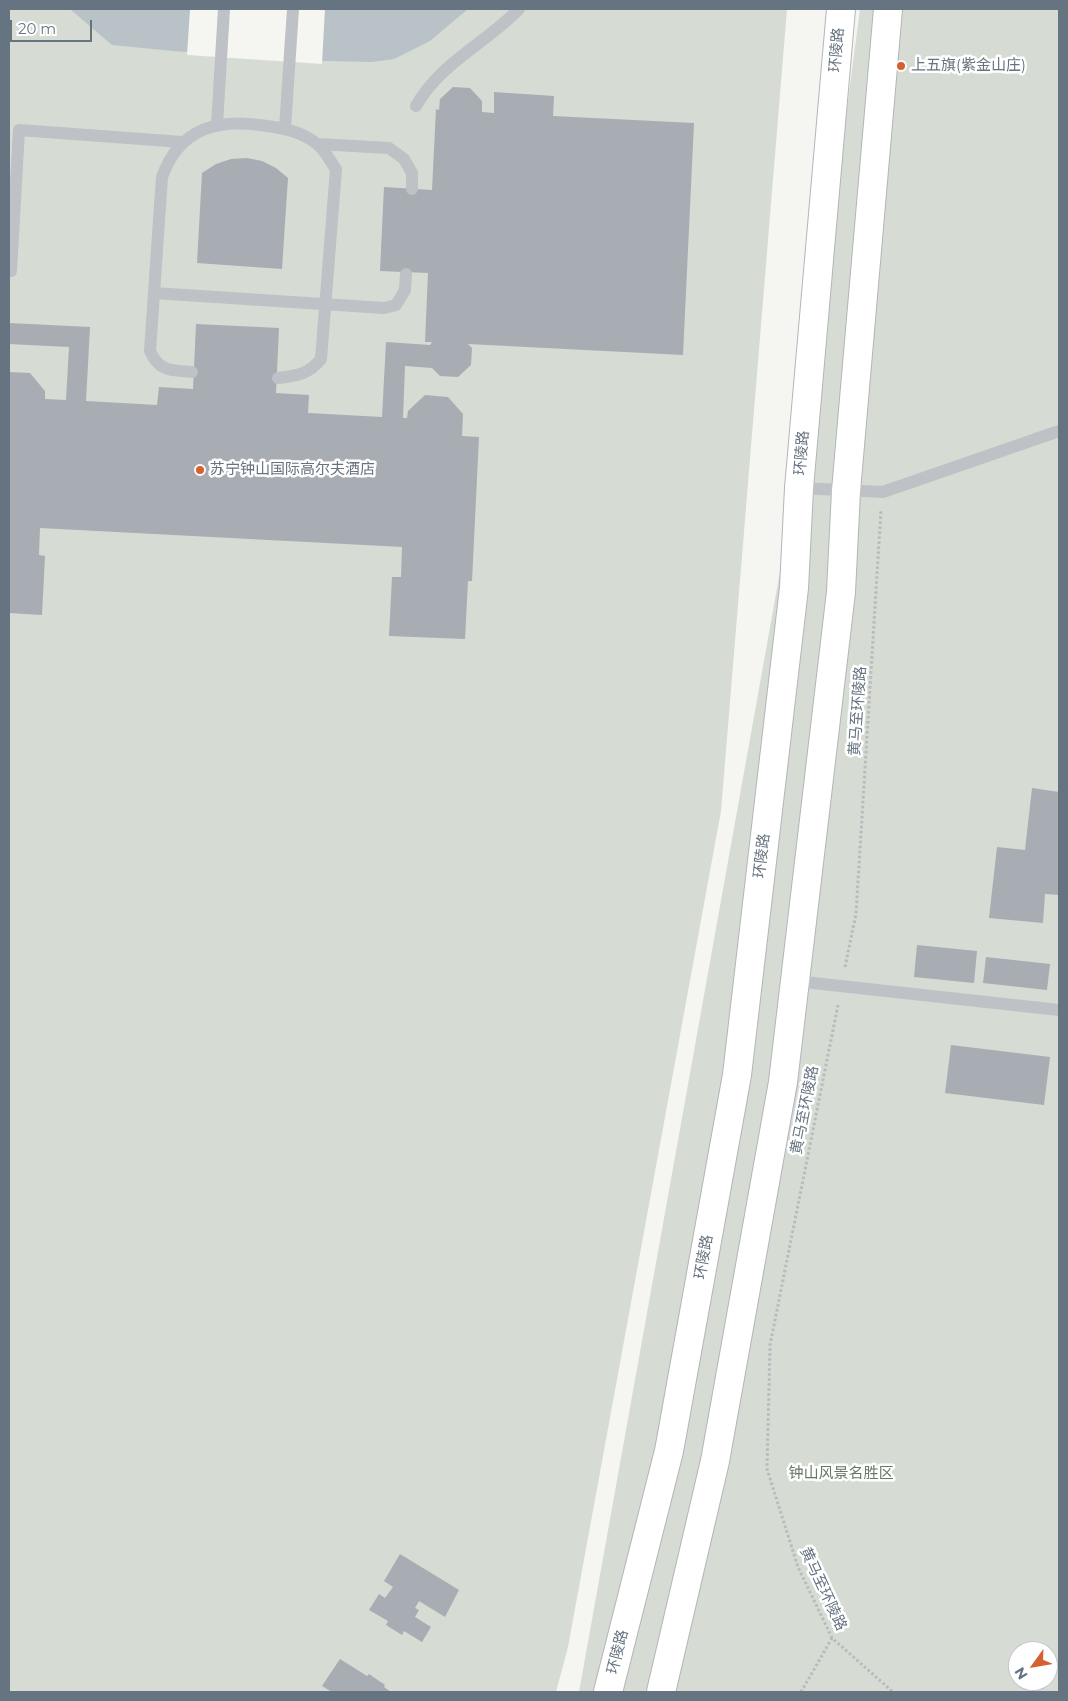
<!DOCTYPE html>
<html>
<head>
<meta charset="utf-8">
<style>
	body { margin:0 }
	#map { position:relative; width:1068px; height:1701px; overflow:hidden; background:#f5f5f1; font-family:Montserrat,sans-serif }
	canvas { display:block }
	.frame { position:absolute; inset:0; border:10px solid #667380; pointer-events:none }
	.north { position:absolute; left:1008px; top:1641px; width:50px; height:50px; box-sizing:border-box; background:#fff; border:1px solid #c2c7cc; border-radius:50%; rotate:238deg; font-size:14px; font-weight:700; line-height:20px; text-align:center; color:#667380 }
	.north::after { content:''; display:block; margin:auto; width:18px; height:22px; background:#d56131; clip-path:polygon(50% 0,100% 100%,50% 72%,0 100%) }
	.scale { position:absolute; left:10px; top:20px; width:82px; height:22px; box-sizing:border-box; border:2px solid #667380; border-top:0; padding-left:6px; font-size:15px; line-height:18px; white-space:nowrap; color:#667380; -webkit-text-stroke:4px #fff; paint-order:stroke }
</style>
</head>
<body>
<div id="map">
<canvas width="1068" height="1701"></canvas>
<div class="frame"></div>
<div class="north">N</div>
<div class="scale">20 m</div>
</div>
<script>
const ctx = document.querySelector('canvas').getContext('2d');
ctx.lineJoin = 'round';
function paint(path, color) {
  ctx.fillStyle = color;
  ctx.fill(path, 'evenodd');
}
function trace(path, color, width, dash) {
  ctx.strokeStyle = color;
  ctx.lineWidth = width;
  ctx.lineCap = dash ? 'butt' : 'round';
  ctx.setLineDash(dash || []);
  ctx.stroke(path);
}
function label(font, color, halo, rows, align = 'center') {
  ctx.font = font + ' Montserrat,"Noto Sans SC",sans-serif';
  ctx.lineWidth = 5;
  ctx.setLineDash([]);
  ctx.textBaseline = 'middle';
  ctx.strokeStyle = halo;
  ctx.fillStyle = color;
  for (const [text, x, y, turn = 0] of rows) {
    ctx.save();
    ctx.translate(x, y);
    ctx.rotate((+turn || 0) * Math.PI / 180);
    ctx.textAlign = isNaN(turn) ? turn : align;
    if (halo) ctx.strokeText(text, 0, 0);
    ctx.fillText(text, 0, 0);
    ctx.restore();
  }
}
paint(new Path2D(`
	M9 9H787L721 811 568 1647 556 1692H9Z
	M860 9H1059V1692H579L804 438ZM1018 1651H1048V1681H1018Z`), '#d6dbd3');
paint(new Path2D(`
	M70 9H468L430 41 394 59 372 62 327 61 173 51 112 45Z`), '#b8c2c7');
paint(new Path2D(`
	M190 9H325L322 64 187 55Z`), '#f5f5f1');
paint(new Path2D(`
	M453 87 470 88 482 101V112L494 113V92L554 96 553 116 694 123 683 355 468 344 472 348 471 365 458 377 440 376 432 368 405 366 403 418H407L408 411 425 395 448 397 463 414 462 436 479 437 472 581H468L465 639 389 636 392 577H401L402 547 40 528 39 555 45 556 42 615 9 613V372L30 373 45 391V399L66 400 69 347 9 344V323L90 327 86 401 157 405 159 387 193 389 196 324 279 328 276 393 309 395 308 413 382 417 386 342 430 345 432 342H425L428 273 380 271 384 187 432 190 436 109 439 110 440 99Z
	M247 158 262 161 276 168 288 178 282 269 197 263 202 173 216 164 231 159Z
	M1032 788 1059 792V895L1045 894 1043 923 989 918 997 847 1025 850Z
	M917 945 977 951 974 983 914 977Z
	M986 957 1050 964 1047 990 983 983Z
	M951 1045 1050 1057 1044 1105 945 1093Z
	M400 1554 459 1590 445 1617 419 1601 415 1608 419 1610 415 1617 431 1627 422 1642 404 1631 402 1635 386 1625 388 1621 369 1610 379 1594 385 1598 393 1587 384 1581Z
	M340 1659 367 1676 369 1674 385 1685 384 1687 391 1692H332L322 1686Z`), '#a7adb3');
const primary = new Path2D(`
	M608 1692 669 1451 737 1075 794 588 799 488 841 9
	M661 1692 715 1461 783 1082 841 592 846 491 888 9`);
trace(primary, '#b2b5b9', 30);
trace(new Path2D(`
	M845 967 856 914 881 510
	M838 1005 770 1345 767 1469 798 1567 832 1638 893 1692
	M801 1692 832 1638`), '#b8babd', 3, [2.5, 2.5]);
trace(new Path2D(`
	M416 106C439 64 486 43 519 9
	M217 124 224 9
	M285 128 293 9
	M318 144 389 148 404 159 412 173V189
	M11 271 19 130 182 142
	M154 293 384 308 396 305 405 290 406 274
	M192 372C172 370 159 372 150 351L162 177C180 127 219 118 267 126 284 128 304 133 317 144 325 150 330 161 336 169L321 359C309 374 297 376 278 378
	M799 488 883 492 1059 431
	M795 981 1059 1010`), '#bec1c5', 12);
trace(primary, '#fff', 28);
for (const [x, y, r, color] of [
	[901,66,5,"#d56131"],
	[200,470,5,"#d56131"]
]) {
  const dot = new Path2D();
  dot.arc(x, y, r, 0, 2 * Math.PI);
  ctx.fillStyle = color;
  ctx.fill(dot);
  trace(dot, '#fff', 2);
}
label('15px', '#667380', '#fff', [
	["环陵路",837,50,-85],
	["环陵路",802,453,-85],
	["黄马至环陵路",858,711,-86],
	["环陵路",762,856,-83],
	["黄马至环陵路",805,1110,-79],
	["环陵路",704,1257,-80],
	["黄马至环陵路",823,1589,65],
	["环陵路",618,1652,-76]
]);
label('15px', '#667380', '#fff', [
	["上五旗(紫金山庄)",911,66],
	["苏宁钟山国际高尔夫酒店",210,470]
], 'left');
label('15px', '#677864', '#fff', [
	["钟山风景名胜区",841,1474]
]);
</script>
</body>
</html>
